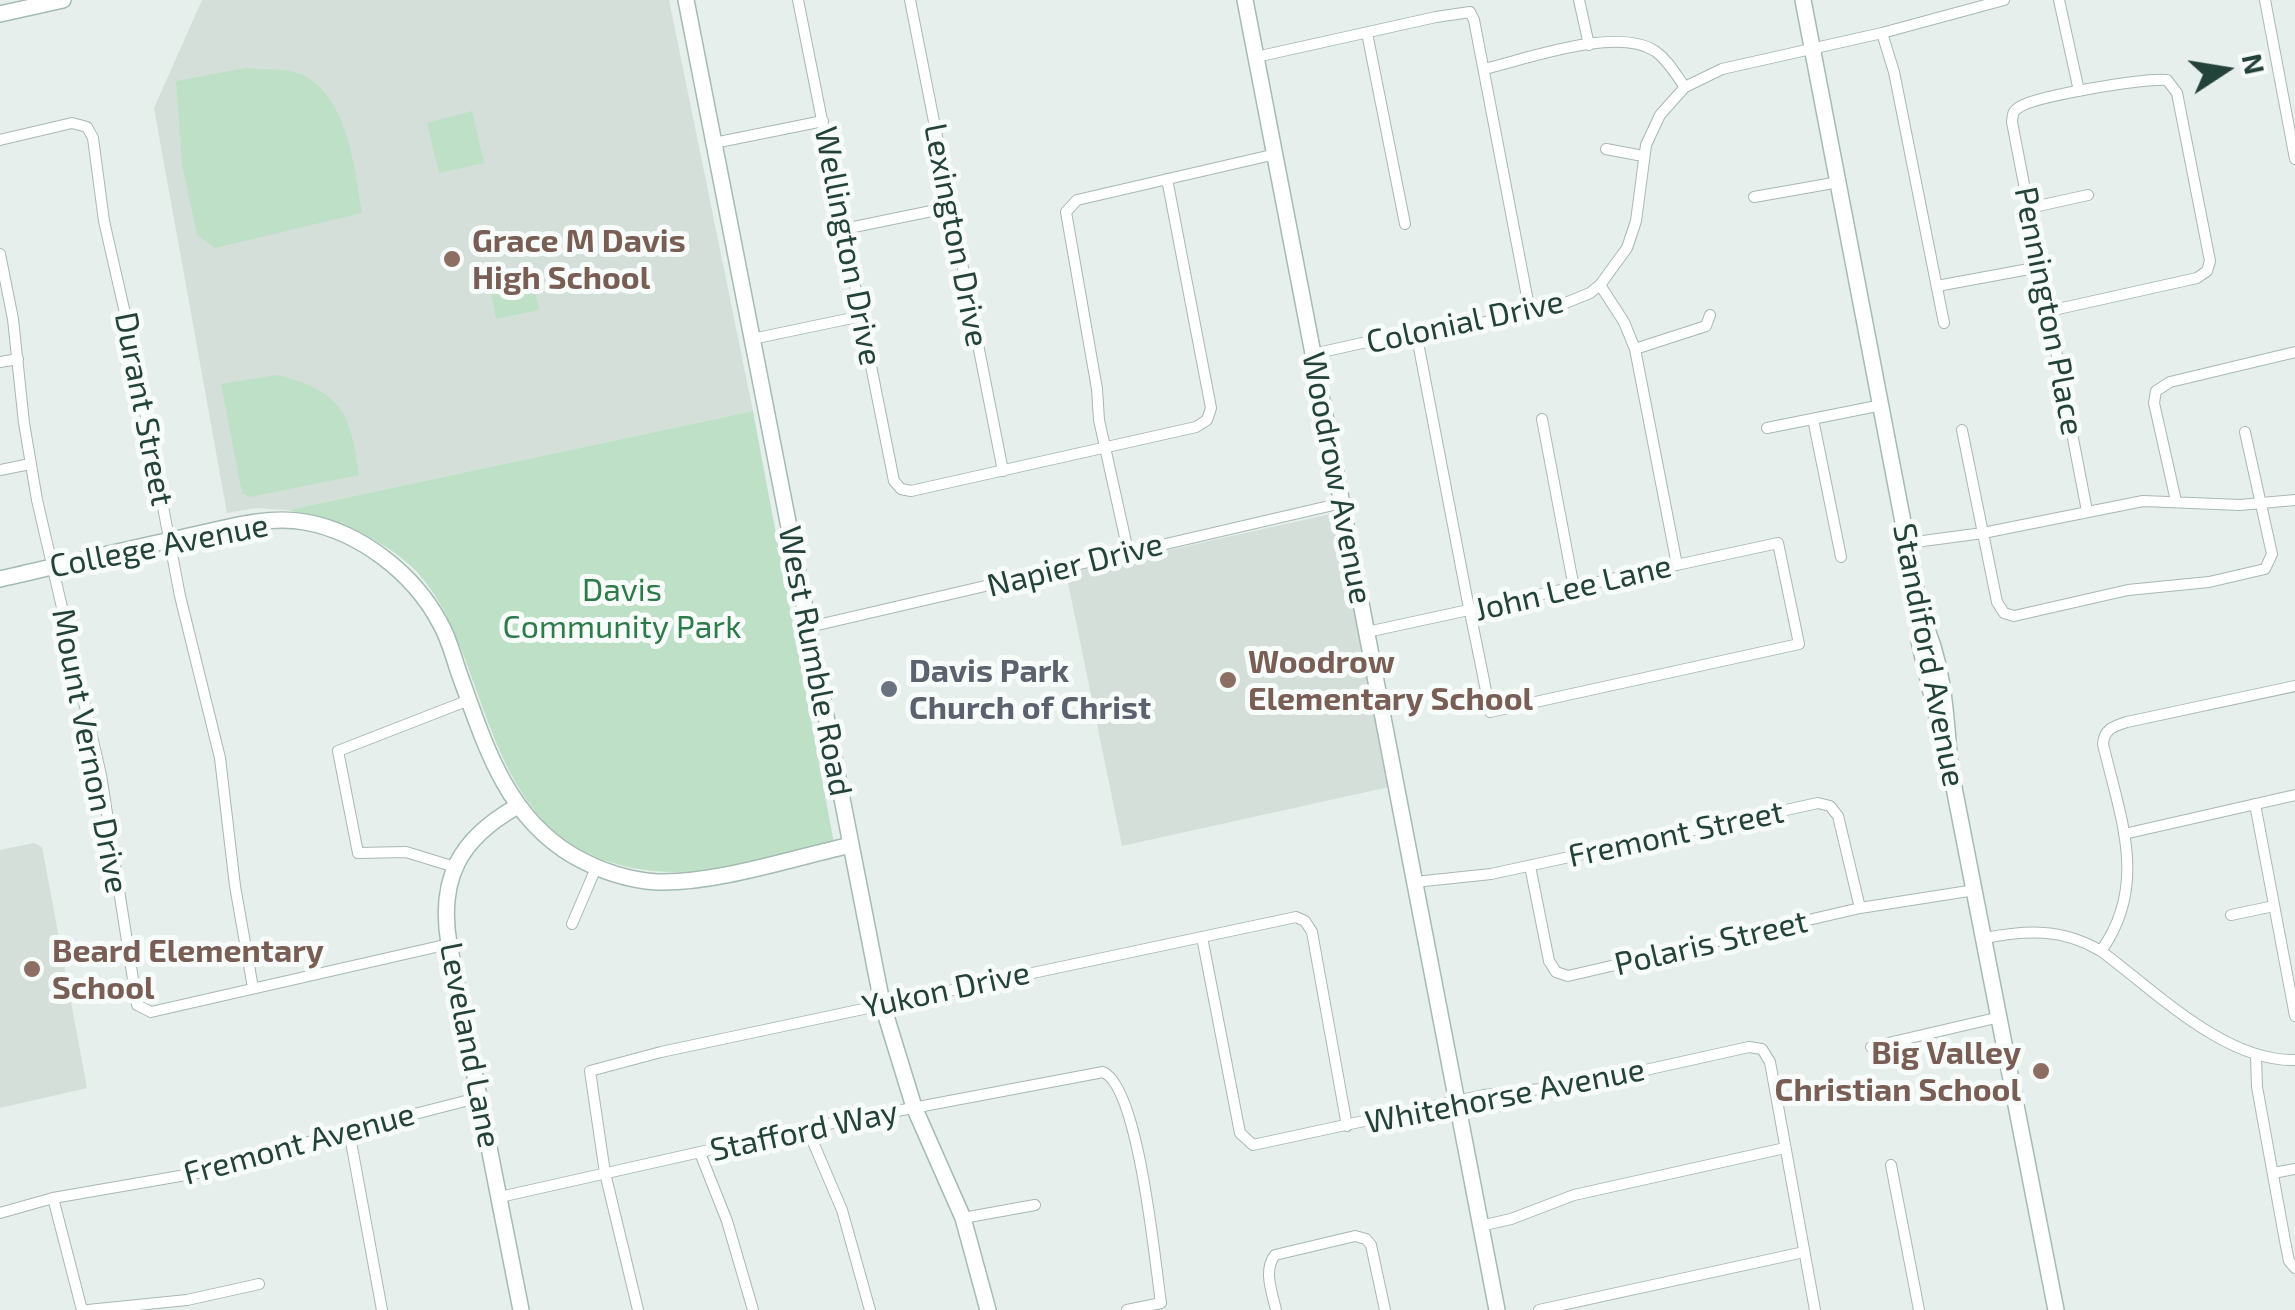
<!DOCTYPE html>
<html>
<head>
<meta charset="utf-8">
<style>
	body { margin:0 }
	#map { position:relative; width:2295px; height:1310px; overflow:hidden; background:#e6efeb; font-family:"Exo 2",sans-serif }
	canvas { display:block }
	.north { position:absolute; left:2175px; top:20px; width:100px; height:100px; -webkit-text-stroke:8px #f7fbf9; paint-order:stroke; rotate:78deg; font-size:28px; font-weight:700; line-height:40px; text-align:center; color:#234239 }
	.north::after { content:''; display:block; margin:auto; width:35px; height:45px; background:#234239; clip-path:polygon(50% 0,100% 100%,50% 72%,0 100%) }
</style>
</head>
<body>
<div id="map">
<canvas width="2295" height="1310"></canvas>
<div class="north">N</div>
</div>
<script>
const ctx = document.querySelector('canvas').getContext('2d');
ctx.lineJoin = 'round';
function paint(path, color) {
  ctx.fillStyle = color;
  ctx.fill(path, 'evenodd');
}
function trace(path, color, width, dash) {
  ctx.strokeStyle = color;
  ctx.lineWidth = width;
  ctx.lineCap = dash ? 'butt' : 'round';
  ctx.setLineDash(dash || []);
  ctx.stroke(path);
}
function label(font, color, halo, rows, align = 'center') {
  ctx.font = font + ' "Exo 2",sans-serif';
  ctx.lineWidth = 10;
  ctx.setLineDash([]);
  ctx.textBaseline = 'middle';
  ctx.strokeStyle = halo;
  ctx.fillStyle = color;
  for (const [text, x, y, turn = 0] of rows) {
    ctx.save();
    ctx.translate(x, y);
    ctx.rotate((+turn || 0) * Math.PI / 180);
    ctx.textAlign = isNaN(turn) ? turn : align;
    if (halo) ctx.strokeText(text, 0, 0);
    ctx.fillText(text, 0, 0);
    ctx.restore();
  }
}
paint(new Path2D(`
	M202 0H669L753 411 288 510 257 508 227 513 154 108Z
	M1335 513 1389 787 1122 846 1066 573Z
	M34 843 42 847 87 1088 0 1108V850Z`), '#d4dfda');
paint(new Path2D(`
	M246 68C261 70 279 68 294 72 347 87 355 169 362 213L215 248 197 235 182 164 176 81Z
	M472 111 484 163 439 173 427 123Z
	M530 267 539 310 496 319 488 278Z
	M277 375C341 391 351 412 359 475L250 497 242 493 221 384Z
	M753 411 834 843C777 855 712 877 653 871 526 857 503 762 465 659 453 628 440 597 417 572 382 536 335 521 288 510Z`), '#bee0c7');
const street = new Path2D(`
	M798 0 894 481 901 489 911 491 1196 427 1207 420 1211 408 1167 179
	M910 0 1003 471
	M1579 0 1589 45
	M2059 0 2079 91
	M2265 0 2295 159
	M1367 33 1405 224
	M1882 33 1894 72 1944 323
	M1256 57 1436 17 1470 12 1474 20 1530 312
	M1484 69C1527 59 1616 26 1655 51 1668 60 1676 75 1685 87
	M0 140 72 123 87 127 93 138 104 221 132 344 180 596 220 758 235 886 253 988
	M714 143 823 121
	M1606 149 1643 156
	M1754 197 1839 182
	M2029 208 2088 195
	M844 229 951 207
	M0 254 13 319 24 423 37 500 101 775 137 1005 151 1012 449 944
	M1600 285 1624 322 1635 349 1677 565
	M1937 286 2040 267
	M2049 311 2197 278 2207 271 2210 261 2177 93 2167 80C2145 78 2033 96 2018 108 2012 112 2013 115 2012 122L2087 511
	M752 339 862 316
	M1635 349 1706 326 1710 315
	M1313 354 1407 333 1464 327 1563 304 1590 293 1600 285 1627 248 1636 221 1646 145 1660 115 1685 87 1722 69 1882 33 2004 0
	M0 362 18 359
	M1542 419 1574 588
	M1813 419 1841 557
	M1767 428 1882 405
	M1962 430 1997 602 2004 613 2014 616 2128 590 2209 582 2265 569 2272 554 2245 432
	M0 470 30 464
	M2176 501 2154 403 2156 391 2170 382 2295 352
	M1908 543 1983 533 2143 501 2240 505 2295 500
	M1128 551 1099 420 1097 389 1066 212 1077 200 1276 154
	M809 627 1342 503
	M1367 632 1778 543 1799 644 1490 712C1483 674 1475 636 1467 598L1416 332
	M2255 804 2295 1016
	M2124 834 2295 795
	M1530 866 1549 961 1556 972 1568 976 1860 908 1975 890
	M455 867 406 852 358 853 338 751 469 700
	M1415 882 1491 874 1818 803 1830 806 1838 816 1860 908
	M2231 915 2274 906
	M572 924 596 868
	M1202 937 1240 1133 1253 1145 1484 1095 1578 1085 1749 1047 1762 1049 1770 1062 1815 1310
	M1985 938C2027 930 2062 928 2101 951 2155 991 2225 1062 2295 1060
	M2101 951C2149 884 2120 817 2103 744 2104 729 2114 726 2127 722L2295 686
	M1871 1047 2000 1017
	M2256 1056 2257 1087 2285 1241 2289 1261 2295 1268
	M807 1128 842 1210 870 1310
	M349 1131 382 1310
	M700 1153 727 1221 753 1310
	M1891 1165 1919 1310
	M2273 1173 2295 1169
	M500 1197 807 1128 1103 1072C1139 1087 1155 1263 1161 1303L1127 1310
	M53 1198 82 1310
	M0 1213 53 1198 232 1167 321 1138 481 1097
	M963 1218 1035 1205
	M1480 1226 1511 1219 1574 1195 1785 1148
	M88 1310 187 1300 259 1284
	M638 1310 605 1173 590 1071 661 1052 1296 917 1305 921 1312 932 1347 1126
	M1276 1310C1272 1292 1263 1270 1275 1255L1355 1236 1366 1239 1371 1245 1385 1310
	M1539 1310 1804 1252`);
const secondary = new Path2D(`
	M686 0 882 1003 914 1107 963 1218 988 1310
	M1245 0 1497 1310
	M1803 0 1921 616C1944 662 1946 716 1950 767L2056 1310
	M0 14 63 0
	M0 579C62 565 123 550 185 537 222 529 266 515 305 522 361 532 414 574 440 623 449 638 453 656 459 673 484 742 505 815 572 855 598 870 627 880 657 882 715 884 793 858 851 845
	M1921 620 1919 641 1942 739
	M516 807C460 839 438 878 449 944L521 1310`);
trace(street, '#a8b8b2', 12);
trace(secondary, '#a3bbb2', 18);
trace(street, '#fff', 10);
trace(secondary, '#fff', 15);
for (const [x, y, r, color] of [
	[452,259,10,"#8d6e63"],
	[1228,680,10,"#8d6e63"],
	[889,689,10,"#6b7280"],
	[32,969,10,"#8d6e63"],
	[2041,1071,10,"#8d6e63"]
]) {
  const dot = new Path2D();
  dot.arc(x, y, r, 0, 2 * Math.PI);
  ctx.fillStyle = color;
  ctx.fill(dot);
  trace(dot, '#f7fbf9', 4);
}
label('32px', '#234239', '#f7fbf9', [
	["Lexington Drive",956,235,79],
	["Wellington Drive",848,246,79],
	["Pennington Place",2049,311,79],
	["Colonial Drive",1465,322,-12],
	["Durant Street",144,409,79],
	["Woodrow Avenue",1337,478,79],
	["College Avenue",159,546,-11],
	["Napier Drive",1075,565,-14],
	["John Lee Lane",1573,588,-13],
	["Standiford Avenue",1929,655,79],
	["West Rumble Road",815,661,79],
	["Mount Vernon Drive",90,751,79],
	["Fremont Street",1676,834,-12],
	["Polaris Street",1711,943,-13],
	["Yukon Drive",946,990,-12],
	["Leveland Lane",470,1045,79],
	["Whitehorse Avenue",1505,1096,-11],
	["Stafford Way",804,1131,-12],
	["Fremont Avenue",299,1144,-15]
]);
label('bold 32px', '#785e54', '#f7fbf9', [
	["Grace M Davis",472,241],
	["High School",472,278],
	["Woodrow",1248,662],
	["Elementary School",1248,699],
	["Beard Elementary",52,951],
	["School",52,988],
	["Big Valley",2021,1053,"right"],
	["Christian School",2021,1090,"right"]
], 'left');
label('32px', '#2c7b49', '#f7fbf9', [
	["Davis",622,590],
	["Community Park",622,627]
]);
label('bold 32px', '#5b616d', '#f7fbf9', [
	["Davis Park",909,671],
	["Church of Christ",909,708]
], 'left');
</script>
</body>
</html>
